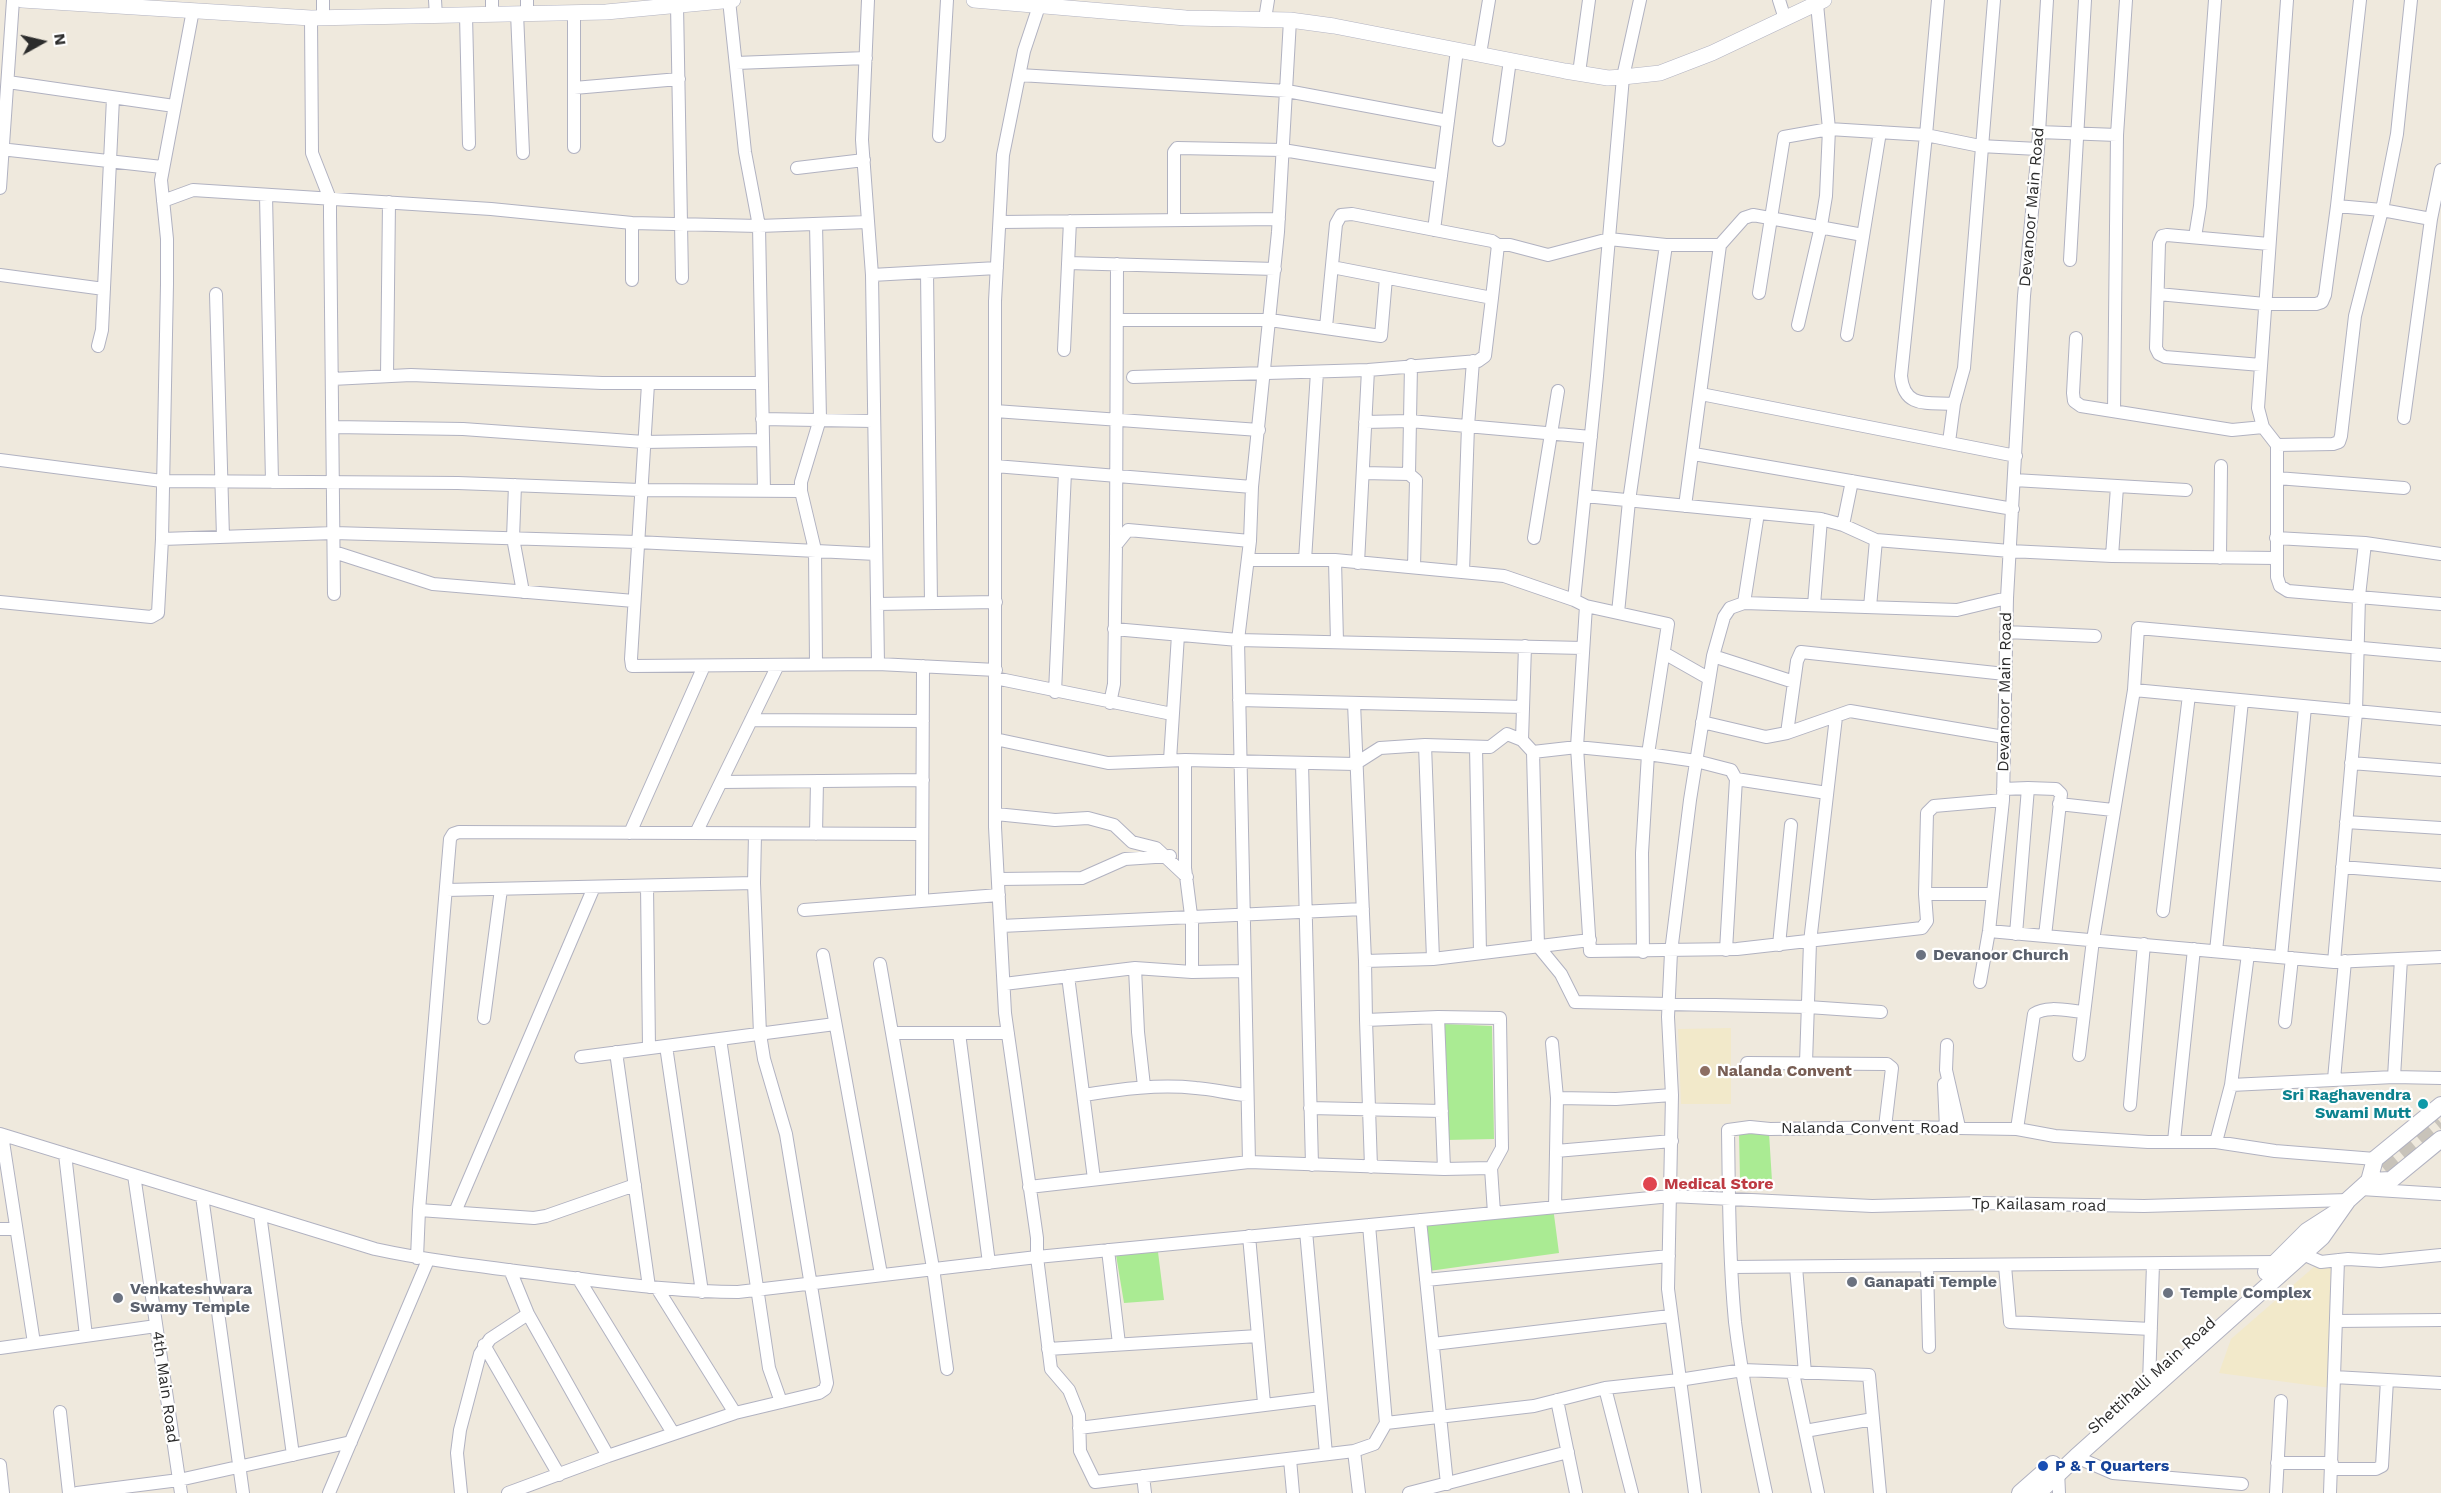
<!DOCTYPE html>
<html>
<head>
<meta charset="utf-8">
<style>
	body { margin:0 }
	#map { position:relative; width:2441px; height:1493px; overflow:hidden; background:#efe9dd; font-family:"Work Sans",sans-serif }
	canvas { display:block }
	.north { position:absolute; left:12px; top:12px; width:60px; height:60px; -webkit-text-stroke:4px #fff; paint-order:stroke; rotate:82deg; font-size:16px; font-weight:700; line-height:24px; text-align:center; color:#2c2c2c }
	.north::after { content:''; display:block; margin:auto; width:21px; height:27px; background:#2c2c2c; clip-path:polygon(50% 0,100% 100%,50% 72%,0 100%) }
</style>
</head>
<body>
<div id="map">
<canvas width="2441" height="1493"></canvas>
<div class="north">N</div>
</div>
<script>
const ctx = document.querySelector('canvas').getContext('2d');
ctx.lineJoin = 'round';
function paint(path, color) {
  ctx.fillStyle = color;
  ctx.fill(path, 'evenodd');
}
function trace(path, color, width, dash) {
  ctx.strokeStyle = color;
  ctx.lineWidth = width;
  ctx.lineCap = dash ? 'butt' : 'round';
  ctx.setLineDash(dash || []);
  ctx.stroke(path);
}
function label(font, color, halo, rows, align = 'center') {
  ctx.font = font + ' "Work Sans",sans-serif';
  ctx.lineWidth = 4.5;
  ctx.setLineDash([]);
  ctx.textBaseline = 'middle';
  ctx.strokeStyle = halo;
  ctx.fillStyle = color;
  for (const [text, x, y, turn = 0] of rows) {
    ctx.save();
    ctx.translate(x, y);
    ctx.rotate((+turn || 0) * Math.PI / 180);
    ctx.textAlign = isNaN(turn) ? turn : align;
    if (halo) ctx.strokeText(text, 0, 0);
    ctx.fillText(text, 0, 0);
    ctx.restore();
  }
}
paint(new Path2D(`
	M1731 1028V1104H1681L1678 1029Z
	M2315 1266 2332 1268 2331 1388 2219 1373 2231 1339Z`), '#f2e9ca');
paint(new Path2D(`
	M1444 1024 1492 1026 1494 1139 1446 1140Z
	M1739 1132 1769 1133 1772 1181 1740 1180Z
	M1553 1207 1559 1253 1429 1271 1423 1225Z
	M1158 1252 1164 1300 1124 1303 1116 1255Z`), '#aaeb93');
trace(new Path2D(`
	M2385 1170 2441 1123`), '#c8c3ba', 15, [15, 8]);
const minor = new Path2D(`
	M323 0V18
	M435 0 436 16
	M492 0V14
	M527 0V13
	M729 0 745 152 759 226 764 491
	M868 0 862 140 872 275 878 664
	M1640 0 1623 77 1597 376 1574 600 1586 606 1668 624 1648 754 1696 761 1731 770 1736 779 1726 950
	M1779 0 1785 19
	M1938 0 1926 135 1980 146 2038 149
	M2287 0 2258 408 2263 427 2277 445V577L2280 586 2288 591 2441 604
	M2411 0 2397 134 2382 210 2431 219
	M677 5 682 278
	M517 13 523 153
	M574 13V147
	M466 15 469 144
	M311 18 312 153 330 199V215L334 594
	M1265 19 1268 0
	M1480 54 1489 0
	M736 63 866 58
	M1579 73 1589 0
	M1019 75 1287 91 1448 121
	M8 82 174 106
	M574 88 679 79
	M2039 132 2117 135
	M939 136 947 0
	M1499 140 1510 60
	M0 149 162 167
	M797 168 864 160
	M0 188 13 0
	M266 195 272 482
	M163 201 193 190 491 209 632 223 759 226 868 222
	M1174 220V152L1177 148 1283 150 1441 176
	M1001 222 1279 219
	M632 223V280
	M1434 230 1457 50
	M2195 237 2200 206 2215 0
	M1498 245H1510L1548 255 1609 239 1666 245H1720L1744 218 1753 215 1863 235
	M2070 260 2085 0
	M1068 263 1275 269
	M927 272 931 603
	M0 275 104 289
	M872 275 997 268
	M1759 293 1784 137 1829 129 1926 135 1901 376C1904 409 1928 402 1954 404
	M216 294 223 537
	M2158 294 2265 304H2316L2322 302 2325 295 2337 206
	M1117 320H1270L1381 336 1386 278
	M1798 325 1821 226 1826 196 1829 129 1817 4
	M1326 327 1336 224 1341 215 1352 214 1492 241 1498 245 1492 298 1332 267
	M1847 335 1880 132
	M2076 338 2073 393 2074 401 2081 406 2232 430 2263 427
	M98 346 102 330 113 98
	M1064 350 1070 221
	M2261 365 2165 357 2159 354 2156 348 2159 243 2162 236 2167 235 2269 244
	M387 376 389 202
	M1133 377 1368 370 1478 361 1485 356 1492 298
	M332 379 411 375 602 383H761
	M648 384 631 659 632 666 878 664 996 670
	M1701 394 2016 456
	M995 411 1259 430
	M2114 411 2117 135 2126 0
	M2404 418 2431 219 2441 170
	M762 419 873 421
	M1365 422 1410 421 1591 437
	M333 427 463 429 644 442 762 440
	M1949 442 1954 404 1964 368 1994 0
	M2277 445 2333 444 2339 442 2341 436 2355 316 2382 210 2337 206 2360 0
	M1694 454 2013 509
	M0 460 162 481 458 483 640 490 801 491
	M995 466 1252 487
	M1363 473 1409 474 1416 480 1414 567
	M1409 474 1411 365
	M2277 478 2404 488
	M2014 480 2186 490
	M515 485 513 538 523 592
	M1585 496 1821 519 1843 525 1876 540 2010 551 2112 556 2276 558
	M1685 506 1720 245
	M1843 525 1852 481
	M1534 538 1558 391
	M2276 538 2365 543 2441 554
	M162 539 334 533 637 542 876 554
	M1116 545 1117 264
	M334 552 433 584 634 601
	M2112 556 2117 487
	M2220 558 2221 466
	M1248 560H1335L1504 576 1574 600
	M1305 560 1317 372
	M1335 560 1337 642
	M1358 563 1368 370
	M1463 572 1468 426 1473 361
	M0 602 151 617 158 613 162 539 167 284V239L161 180 193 10
	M1744 603 1758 513
	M877 604 996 602
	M1814 605 1821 519
	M1586 606 1577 747 1590 951 1737 949 1922 928 1927 921 1925 894 1927 813 1934 806 2003 800
	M1870 607 1876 540
	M1618 613 1629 501 1666 245
	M1114 629 1238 640 1583 648
	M2006 632 2095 636
	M1664 653 1708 678
	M1713 656 1724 617 1730 608 1744 603 1957 610 2007 598
	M816 664 815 550 801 491V482L820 419 816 224
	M995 678 1172 714
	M2134 690 2441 719
	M1055 692 1065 472
	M1239 700 1523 707
	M1110 703 1114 684 1116 545 1128 530 1250 541
	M1354 703 1365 961 1366 1020 1438 1017 1500 1018 1502 1148 1491 1168 1494 1213
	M751 720 923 721
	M1702 722 1766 737 1787 733
	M2004 737 1850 711 1787 733 1797 661 1801 652 2005 674
	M995 739 1108 763 1185 760 1355 764 1380 748 1425 745 1490 747 1507 734 1522 740 1533 752 1538 946 1561 974 1575 1002 1808 1007 1881 1012
	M1522 740 1525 646
	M1476 747 1480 953
	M1533 752 1577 747 1648 754 1642 853 1643 952
	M1170 760 1178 635
	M1185 760V868L1192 923V972
	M1302 763 1312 1165
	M2351 763 2441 770
	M1736 779 1827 793
	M721 782 923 780
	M2028 788 2056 789 2061 794 2045 936
	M2003 789 2028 788 2016 934
	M2059 804 2113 810
	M996 814 1055 820 1088 818 1114 825 1132 842 1156 848 1187 877
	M2346 822 2441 828
	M630 833 704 666
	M696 833 778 665
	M816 834 817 781
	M2342 867 2441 875
	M999 879 1082 878 1125 859 1170 856
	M647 886 649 1048
	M446 890 754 883
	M1925 894H1992
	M922 901 923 666
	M804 910 999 895
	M2163 911 2189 695
	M1001 926 1363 909
	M1989 931 2334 962 2441 957
	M1779 945 1791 825
	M2216 951 2242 701
	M823 955 881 1274
	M2281 957 2305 707
	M1433 959 1590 940
	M2401 959 2394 1077 2441 1078
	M1365 961 1433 959 1425 745
	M2334 962 2356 712 2359 596 2365 543
	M880 964 933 1268 947 1369
	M1135 968 1138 1032 1144 1086
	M1068 976 1094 1179
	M1980 982 1989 931 2003 800 2007 598 2024 296 2038 149 2047 0
	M1004 984 1135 968 1192 972 1245 971
	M1438 1017 1444 1169
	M484 1018 501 889
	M1366 1020 1371 1167
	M2285 1022 2292 958
	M892 1033H1008
	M959 1033 989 1263
	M720 1039 769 1368 781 1402
	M1552 1043 1557 1098 1555 1207
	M1947 1045 1946 1070 1959 1127
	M666 1046 702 1292
	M616 1052 649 1287
	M2079 1055 2093 940 2134 690 2138 628 2441 655
	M581 1057 835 1024
	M1747 1063 1887 1064 1892 1068 1885 1127
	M1806 1063 1810 942 1836 717
	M2334 1079 2345 961
	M1944 1084 1946 1128
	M2231 1085 2394 1077
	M1084 1095C1121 1089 1158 1084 1196 1088 1213 1089 1230 1094 1247 1095
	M1557 1098 1616 1099 1672 1095
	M2130 1105 2144 944
	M1310 1108 1442 1111
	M2017 1129 2034 1014C2047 1005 2069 1011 2084 1012
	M0 1134 375 1249C435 1262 495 1268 556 1276 617 1283 677 1292 738 1292L1037 1257V1238L1005 1013 995 827V301L1003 155 1024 51 1041 0
	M2 1135 34 1343
	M2174 1141 2194 949
	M2216 1142 2231 1085 2248 954
	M1556 1151 1672 1141
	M65 1154 86 1336
	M1249 1162 1238 640 1250 541 1252 487 1278 232 1290 20
	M134 1175 181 1493
	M1029 1187 1249 1162 1444 1169 1491 1168
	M2361 1189 2441 1194
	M202 1196 243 1493
	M419 1210 534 1218 546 1216 635 1185
	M455 1212 594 887
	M260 1214 293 1455
	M1420 1220 1447 1484
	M1369 1225 1386 1423 1374 1444 1354 1451 1095 1482 1080 1451 1079 1415 1069 1390 1051 1369 1037 1257 1671 1196 1872 1206 1983 1203 2144 1206 2348 1200
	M0 1229H16
	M1306 1231 1326 1454
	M1249 1236 1264 1403
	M1108 1250 1119 1344
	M2303 1254 2321 1262 2348 1259 2380 1261 2441 1255
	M417 1258 419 1210 450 839 453 834 459 832 922 834
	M1927 1266 1929 1347
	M2005 1266 2010 1322 2151 1329
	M1732 1267 2277 1262 2279 1264
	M1796 1267 1805 1373
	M578 1278 673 1433
	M1426 1280 1669 1256
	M657 1288 735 1413
	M528 1314 608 1456
	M2336 1321 2441 1320
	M1433 1344 1670 1316
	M484 1345 559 1475
	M0 1348 156 1326
	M1048 1349 1258 1336
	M1793 1373 1818 1493
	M2334 1377 2441 1383
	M2149 1383 2153 1264
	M1605 1388 1632 1493
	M1557 1400 1576 1493
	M60 1412 69 1493
	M1386 1423 1534 1406 1605 1388 1679 1380 1743 1370 1869 1375 1880 1493
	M1079 1428 1321 1398
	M1805 1431 1873 1419
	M1354 1451 1359 1493
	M2076 1457 2113 1473 2242 1484
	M1290 1459 1293 1493
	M2277 1463H2332
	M0 1465 3 1493
	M2332 1469H2376L2382 1466 2387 1380
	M2058 1470 2059 1493
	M1143 1476 1145 1493
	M77 1493 179 1480 351 1442
	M329 1493 428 1260
	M461 1493 457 1453 460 1430 480 1354 490 1339 528 1314 510 1270
	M508 1493 608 1456 735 1413 819 1393 825 1389 827 1383 786 1134 764 1059 760 1034 754 883 755 834
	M1409 1493 1568 1452
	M1695 1493 1668 1289 1672 1095 1668 1017 1671 952 1690 800 1713 656 1794 682
	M1766 1493C1754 1436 1742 1379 1735 1322 1729 1258 1729 1194 1728 1130L1750 1127 1770 1129 1901 1127 2017 1129 2055 1136 2148 1142H2216L2275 1151 2375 1159
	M2276 1493 2281 1401
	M2330 1493 2338 1260`);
const tertiary = new Path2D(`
	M22 0 311 18 606 12 733 0
	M974 0 1186 18 1290 20 1334 26 1565 71 1608 78 1623 77 1660 73 1712 53 1824 0`);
const secondary = new Path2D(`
	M2369 1181 2391 1180 2441 1139
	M2266 1272 2307 1231 2335 1213
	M2020 1493 2053 1464
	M2038 1493 2076 1457 2322 1237 2348 1200 2369 1181 2375 1159 2441 1105`);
trace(minor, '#b1b2c1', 14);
trace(tertiary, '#b1b2c1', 16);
trace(secondary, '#b1b2c1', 18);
trace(minor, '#fff', 12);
trace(tertiary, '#fff', 15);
trace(secondary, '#fff', 16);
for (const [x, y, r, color] of [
	[1921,955,6,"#6b7280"],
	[1705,1071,6,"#8d6e63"],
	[2423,1104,6,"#0f9aa8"],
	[1650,1184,8,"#e0444e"],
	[1852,1282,6,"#6b7280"],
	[2168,1293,6,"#6b7280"],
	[118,1298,6,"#6b7280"],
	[2043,1466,6,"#1a4fb4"]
]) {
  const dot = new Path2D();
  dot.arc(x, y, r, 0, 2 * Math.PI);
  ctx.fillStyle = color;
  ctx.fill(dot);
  trace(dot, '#fff', 2);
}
label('16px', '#2c2c2c', '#fff', [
	["Devanoor Main Road",2032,207,-85],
	["Devanoor Main Road",2005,692,-89],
	["Nalanda Convent Road",1870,1128],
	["Tp Kailasam road",2039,1205,1],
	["Shettihalli Main Road",2152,1376,-42],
	["4th Main Road",165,1387,82]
]);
label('bold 16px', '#5b616d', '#fff', [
	["Devanoor Church",1933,955],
	["Ganapati Temple",1864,1282],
	["Venkateshwara",130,1289],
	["Swamy Temple",130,1307],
	["Temple Complex",2180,1293]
], 'left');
label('bold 16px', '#785e54', '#fff', [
	["Nalanda Convent",1717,1071]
], 'left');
label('bold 16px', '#0d838f', '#fff', [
	["Sri Raghavendra",2411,1095],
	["Swami Mutt",2411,1113]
], 'right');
label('bold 16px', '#be3a42', '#fff', [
	["Medical Store",1664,1184]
], 'left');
label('bold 16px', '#164399', '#fff', [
	["P & T Quarters",2055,1466]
], 'left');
</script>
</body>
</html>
